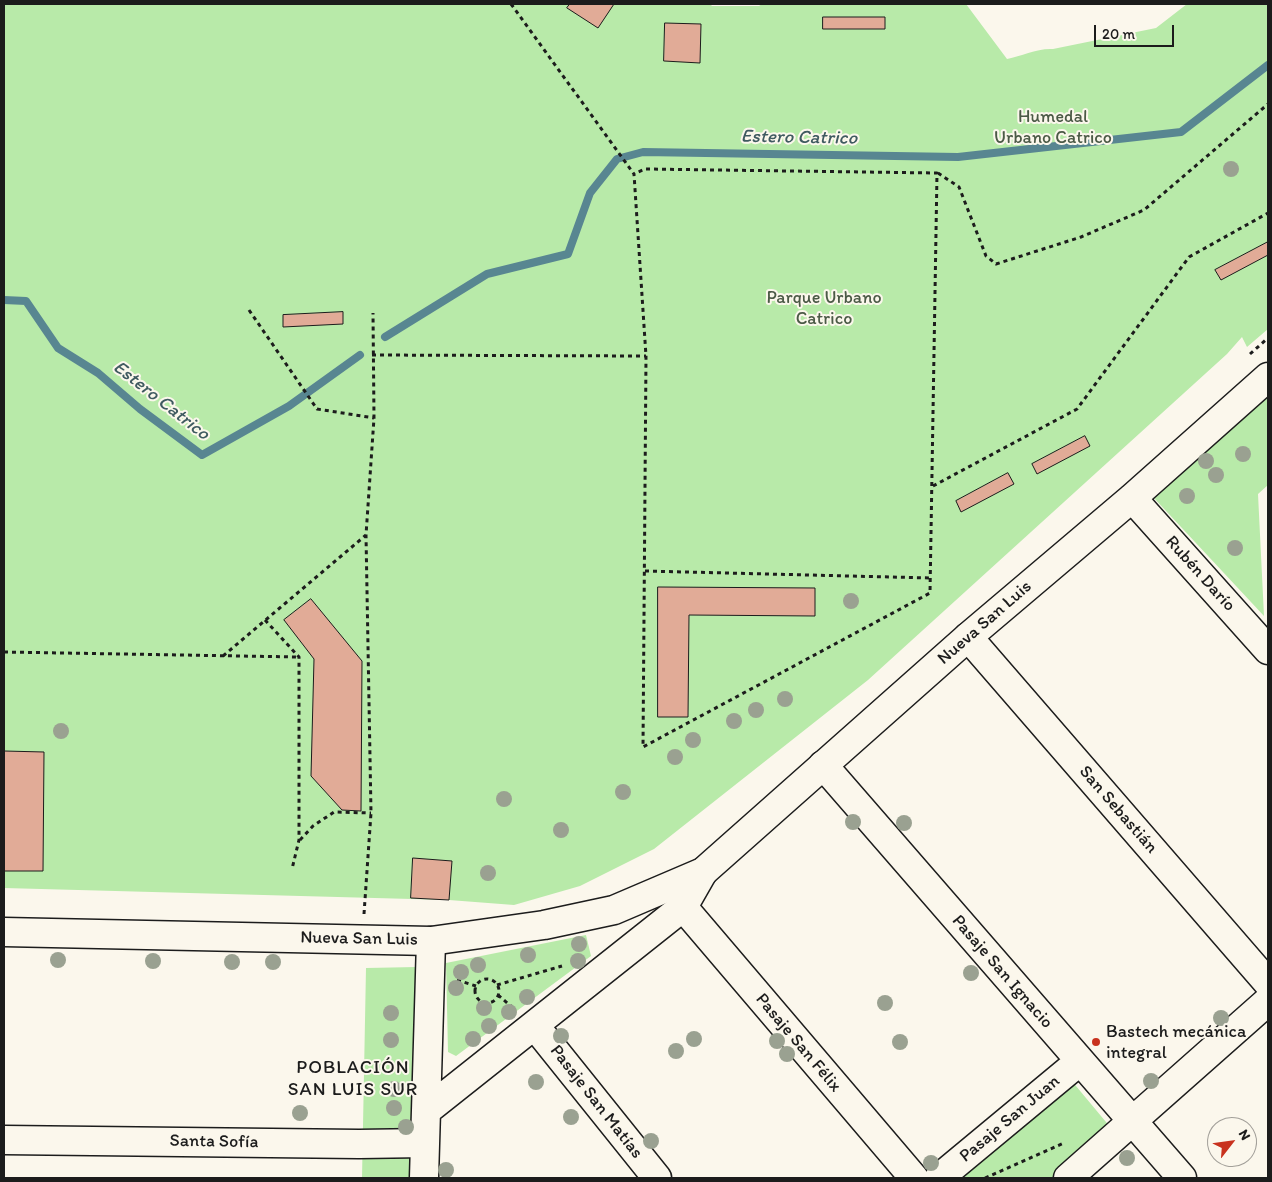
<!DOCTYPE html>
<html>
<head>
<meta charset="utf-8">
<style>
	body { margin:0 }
	#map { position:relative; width:1272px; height:1182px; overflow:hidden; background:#fbf7ec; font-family:Itim,sans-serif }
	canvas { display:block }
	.frame { position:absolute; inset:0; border:5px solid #1c1c1c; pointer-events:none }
	.north { position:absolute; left:1207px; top:1117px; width:50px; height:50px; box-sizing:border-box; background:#fbf7ec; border:1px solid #a29f99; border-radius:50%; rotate:60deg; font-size:14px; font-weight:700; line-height:20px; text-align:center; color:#1c1c1c }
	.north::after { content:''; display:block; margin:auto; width:18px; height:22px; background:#c8321e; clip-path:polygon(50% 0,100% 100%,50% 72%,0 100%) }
	.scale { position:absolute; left:1094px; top:25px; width:80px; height:22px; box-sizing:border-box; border:2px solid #1c1c1c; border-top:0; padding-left:6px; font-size:15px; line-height:18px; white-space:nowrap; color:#1c1c1c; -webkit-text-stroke:4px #fbf7ec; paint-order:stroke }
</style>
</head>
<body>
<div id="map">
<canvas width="1272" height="1182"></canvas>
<div class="frame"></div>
<div class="north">N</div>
<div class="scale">20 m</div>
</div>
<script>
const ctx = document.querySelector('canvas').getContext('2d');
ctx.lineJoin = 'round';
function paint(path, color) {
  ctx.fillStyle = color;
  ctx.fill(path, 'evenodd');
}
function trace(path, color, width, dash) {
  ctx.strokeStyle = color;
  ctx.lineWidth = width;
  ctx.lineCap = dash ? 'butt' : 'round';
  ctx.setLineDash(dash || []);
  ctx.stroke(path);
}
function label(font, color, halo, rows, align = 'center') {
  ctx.font = font + ' Itim,sans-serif';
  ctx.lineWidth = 4;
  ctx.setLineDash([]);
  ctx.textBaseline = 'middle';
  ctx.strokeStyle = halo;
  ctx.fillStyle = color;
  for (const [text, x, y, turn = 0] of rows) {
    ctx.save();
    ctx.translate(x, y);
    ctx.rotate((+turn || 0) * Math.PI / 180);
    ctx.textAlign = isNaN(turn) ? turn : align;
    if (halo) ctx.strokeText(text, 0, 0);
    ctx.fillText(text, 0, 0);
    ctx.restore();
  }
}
paint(new Path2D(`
	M4 4H710L712 6H759L762 4H966L1007 59C1022 56 1037 48 1053 49L1156 28 1187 4H1268V329L1247 347 1242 337 1227 354 868 680 654 849 580 886 514 905 449 900 4 888Z
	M1264 394 1268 398V485L1258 494 1264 616 1153 497Z
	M586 935 591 956 456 1056 448 1052 446 963Z
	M417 967 415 1178H362L366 968Z
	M1071 1080 1111 1128 1054 1178H957Z`), '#b8eaa9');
trace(new Path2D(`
	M4 300 26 301 58 348 98 373 140 409 202 455 289 406 360 355
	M385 337 487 274 568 254 590 193 617 159 643 152 958 157 1181 132 1268 65`), '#588691', 8);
const building = new Path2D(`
	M570 4H614L598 28 567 8Z
	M823 17H885V29H823Z
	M665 23 701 24 700 63 664 61Z
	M1268 242V255L1221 280 1215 270Z
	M343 312V324L283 327V315Z
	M1085 436 1090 446 1037 474 1032 464Z
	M1008 473 1014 484 961 512 956 501Z
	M658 587 815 588V616L689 615 688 717H658Z
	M311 599 362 661 361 811 342 810 311 776 314 659 284 620Z
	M4 751 44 752 43 871H4Z
	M413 858 452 861 449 900 411 898Z`);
paint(building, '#e1ab97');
trace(building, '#1c1c1c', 1);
const street = new Path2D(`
	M968 637 1268 983
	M823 765 1182 1178
	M683 907 914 1178
	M535 1026 657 1178
	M426 1111 683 907 703 872
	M4 1140 359 1144 425 1143
	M424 1178 431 941
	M939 1178 1080 1061
	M1068 1178 1268 1001`);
const secondary = new Path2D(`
	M1132 498 1268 650
	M4 932 431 941 544 925 614 910 703 872 968 637 1132 498 1268 377`);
trace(street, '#1c1c1c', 31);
trace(secondary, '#1c1c1c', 31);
trace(new Path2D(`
	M511 4 634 174 646 356 643 747 930 593 937 173 645 169 634 174
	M938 173 959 187 986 256 996 264 1081 237 1144 210 1268 104
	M249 310 317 409 374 418
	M1250 354 1268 338
	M372 355 646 356
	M933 486 1077 409 1189 257 1268 213
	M645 571 931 578
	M265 620 299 657V840L292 869
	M4 652 299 657
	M223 656 366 535
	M300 840 313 826 334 812 371 813
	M364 914 371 813 366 535 374 418 373 313
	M475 991a12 12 0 1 1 24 0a12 12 0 1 1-24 0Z
	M457 980 476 986
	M497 985 562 966
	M498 995 513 1008
	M985 1178 1064 1143`), '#1c1c1c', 3, [4, 4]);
trace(street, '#fbf7ec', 28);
trace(secondary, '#fbf7ec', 28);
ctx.fillStyle = '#9aa191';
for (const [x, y] of [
	[1231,169],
	[1243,454],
	[1206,461],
	[1216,475],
	[1187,496],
	[1235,548],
	[851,601],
	[785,699],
	[756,710],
	[734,721],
	[61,731],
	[693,740],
	[675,757],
	[623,792],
	[504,799],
	[853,822],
	[904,823],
	[561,830],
	[488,873],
	[579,944],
	[528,955],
	[58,960],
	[153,961],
	[578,961],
	[232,962],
	[273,962],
	[478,965],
	[461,972],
	[971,973],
	[456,988],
	[527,997],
	[885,1003],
	[484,1008],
	[509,1012],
	[391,1013],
	[1221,1018],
	[489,1026],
	[561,1036],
	[473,1039],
	[694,1039],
	[391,1040],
	[777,1041],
	[900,1042],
	[676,1051],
	[787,1054],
	[1151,1081],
	[536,1082],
	[394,1089],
	[394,1108],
	[300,1113],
	[571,1117],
	[406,1127],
	[651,1141],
	[1127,1158],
	[931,1163],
	[446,1170]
]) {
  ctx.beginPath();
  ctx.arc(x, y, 8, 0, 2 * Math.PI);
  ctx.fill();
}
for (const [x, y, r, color] of [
	[1096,1042,5,"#c8321e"]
]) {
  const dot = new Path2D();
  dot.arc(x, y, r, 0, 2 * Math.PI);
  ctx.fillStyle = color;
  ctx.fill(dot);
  trace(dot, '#fbf7ec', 2);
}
label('18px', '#4b5a46', '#fbf7ec', [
	["Humedal",1053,117],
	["Urbano Catrico",1053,138],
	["Parque Urbano",824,298],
	["Catrico",824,319]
]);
label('18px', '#1c1c1c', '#fbf7ec', [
	["Rubén Darío",1200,574,48],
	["Nueva San Luis",985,623,-41],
	["San Sebastián",1118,810,49],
	["Nueva San Luis",359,939,1],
	["Pasaje San Ignacio",1002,972,49],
	["Pasaje San Félix",798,1043,50],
	["Pasaje San Matías",596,1102,52],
	["Pasaje San Juan",1010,1119,-40],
	["Santa Sofía",214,1142,1]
]);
label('18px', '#1c1c1c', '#fbf7ec', [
	["Bastech mecánica",1106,1032],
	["integral",1106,1053]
], 'left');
label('italic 19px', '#3f5a60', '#fbf7ec', [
	["Estero Catrico",799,138,1],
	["Estero Catrico",161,401,38]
]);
ctx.letterSpacing = '1px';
label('19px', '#1c1c1c', '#fbf7ec', [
	["POBLACIÓN",353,1068],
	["SAN LUIS SUR",353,1090]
]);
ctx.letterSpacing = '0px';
</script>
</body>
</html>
